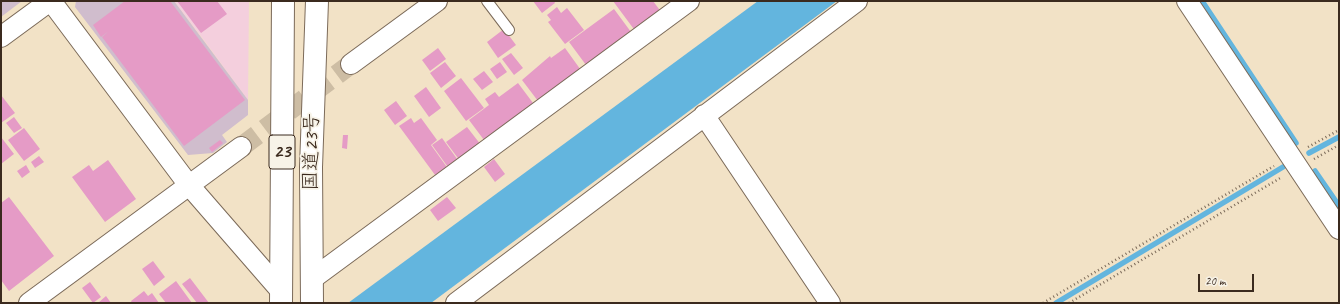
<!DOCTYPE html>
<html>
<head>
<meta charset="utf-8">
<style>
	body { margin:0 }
	#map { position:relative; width:1340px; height:304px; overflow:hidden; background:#f2e2c6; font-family:Caveat,sans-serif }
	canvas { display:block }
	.frame { position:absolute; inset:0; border:2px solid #3b2a1e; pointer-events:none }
	.scale { position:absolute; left:1198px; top:274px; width:56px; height:18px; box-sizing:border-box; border:2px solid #3b2a1e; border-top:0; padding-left:5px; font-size:12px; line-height:14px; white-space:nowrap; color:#3b2a1e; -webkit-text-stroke:3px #f7f3e8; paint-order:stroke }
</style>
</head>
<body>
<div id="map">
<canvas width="1340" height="304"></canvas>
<div class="frame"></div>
<div class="scale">20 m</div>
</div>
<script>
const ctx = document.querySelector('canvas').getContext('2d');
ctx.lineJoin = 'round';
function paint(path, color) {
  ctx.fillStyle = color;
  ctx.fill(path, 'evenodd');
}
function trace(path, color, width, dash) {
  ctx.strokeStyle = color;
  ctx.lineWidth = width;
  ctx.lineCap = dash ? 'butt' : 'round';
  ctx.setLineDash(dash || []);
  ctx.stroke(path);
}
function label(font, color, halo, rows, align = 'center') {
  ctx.font = font + ' Caveat,"Klee One",sans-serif';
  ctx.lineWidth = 3.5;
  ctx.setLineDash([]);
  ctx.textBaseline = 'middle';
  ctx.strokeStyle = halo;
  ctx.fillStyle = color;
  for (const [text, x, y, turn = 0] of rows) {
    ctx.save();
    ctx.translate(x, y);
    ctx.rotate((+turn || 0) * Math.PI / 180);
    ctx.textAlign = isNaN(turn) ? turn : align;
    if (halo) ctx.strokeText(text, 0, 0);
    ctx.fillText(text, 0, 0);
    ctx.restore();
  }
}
paint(new Path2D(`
	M174 1H249L248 100 200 35Z`), '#f4cfdd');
paint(new Path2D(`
	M1 1H22L1 17Z
	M76 1H174L248 100V115L222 135 227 142 213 153 188 155 75 7Z`), '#d0bdcd');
paint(new Path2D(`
	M758 1H837L431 303H348Z`), '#63b5de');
trace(new Path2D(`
	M1202 1 1296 143
	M1309 153 1339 137
	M1315 171 1339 206
	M1056 303 1283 167`), '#63b5de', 5.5);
paint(new Path2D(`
	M125 1H170L245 100 184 146 102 37 109 31 101 37 93 25Z
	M177 1H217L227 14 201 33Z
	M533 1H554L555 3 542 13Z
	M613 1H653L662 13 636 32Z
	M557 7 561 13 567 8 584 30 565 44 548 22 551 20 547 15Z
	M614 9 631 32 586 65 569 42Z
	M504 29 516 45 498 58 487 42Z
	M438 48 446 59 430 71 422 60Z
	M565 48 583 73 541 105 522 80 550 56 551 58Z
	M511 53 523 68 514 75 502 59Z
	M445 62 456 76 441 88 430 73Z
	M500 62 507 72 497 79 490 69Z
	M484 71 493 82 482 90 473 79Z
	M461 78 484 108 466 121 444 91Z
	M518 83 536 107 487 144 469 120 489 105 485 99 495 92 499 97Z
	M426 87 441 108 429 117 414 96Z
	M1 95 15 113 1 123Z
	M396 101 407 116 395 125 384 110Z
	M14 117 22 128 14 133 6 123Z
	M411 118 414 123 421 118 437 140 431 145 449 170 438 179 399 126Z
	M467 127 481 145 460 161 446 142Z
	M24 128 40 149 24 161 8 140Z
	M343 135H348L347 149 342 148Z
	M1 137 14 154 1 164Z
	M442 138 460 163 450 170 432 145Z
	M220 140 223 143 212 152 209 148Z
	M39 156 44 162 35 168 31 162Z
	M494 159 505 174 495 182 484 167Z
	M108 160 136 199 105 222 72 177 89 165 93 171Z
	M26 165 30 172 22 178 17 171Z
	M9 197 54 256 9 291 1 280V203Z
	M447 197 456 208 438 221 430 210Z
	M153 261 165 277 154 286 142 269Z
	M190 278 209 303H197L182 284Z
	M176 281 192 303H166L159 294Z
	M90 282 101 297 93 303 82 288Z
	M144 291 148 296 152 293 159 303H132L131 301Z
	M106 296 111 303H98Z`), '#e59bc6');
trace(new Path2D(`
	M241 147 351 64`), '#cdbda4', 20, [20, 10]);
const lane = new Path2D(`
	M487 1 509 30`);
const street = new Path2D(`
	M51 1 188 184 281 291
	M1187 1 1339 229
	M1 37 50 1
	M351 64 437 1
	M704 115 830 303
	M312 279 689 1
	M29 303 241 147
	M456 303 857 1`);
const highway = new Path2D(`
	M281 303 283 1
	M312 303 311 167 317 1`);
trace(lane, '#7b6a59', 12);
trace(street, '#7b6a59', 22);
trace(highway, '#7b6a59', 24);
trace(new Path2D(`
	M1308 147 1339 130
	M1314 159 1339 145
	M1043 303 1274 166
	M1069 303 1282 177`), '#7b6a59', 2.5, [1, 3]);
trace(lane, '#fff', 10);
trace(street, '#fff', 20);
trace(highway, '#fff', 22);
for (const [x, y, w] of [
	[282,152,26]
]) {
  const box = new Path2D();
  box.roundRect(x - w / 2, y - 17, w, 34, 3);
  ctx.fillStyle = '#f7f3e8';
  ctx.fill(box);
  trace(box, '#3b2a1e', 1);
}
label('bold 19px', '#3b2a1e', null, [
	["23",282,152]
]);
label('20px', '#3b2a1e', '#f7f3e8', [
	["国道23号",312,152,-89]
]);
</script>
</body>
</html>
